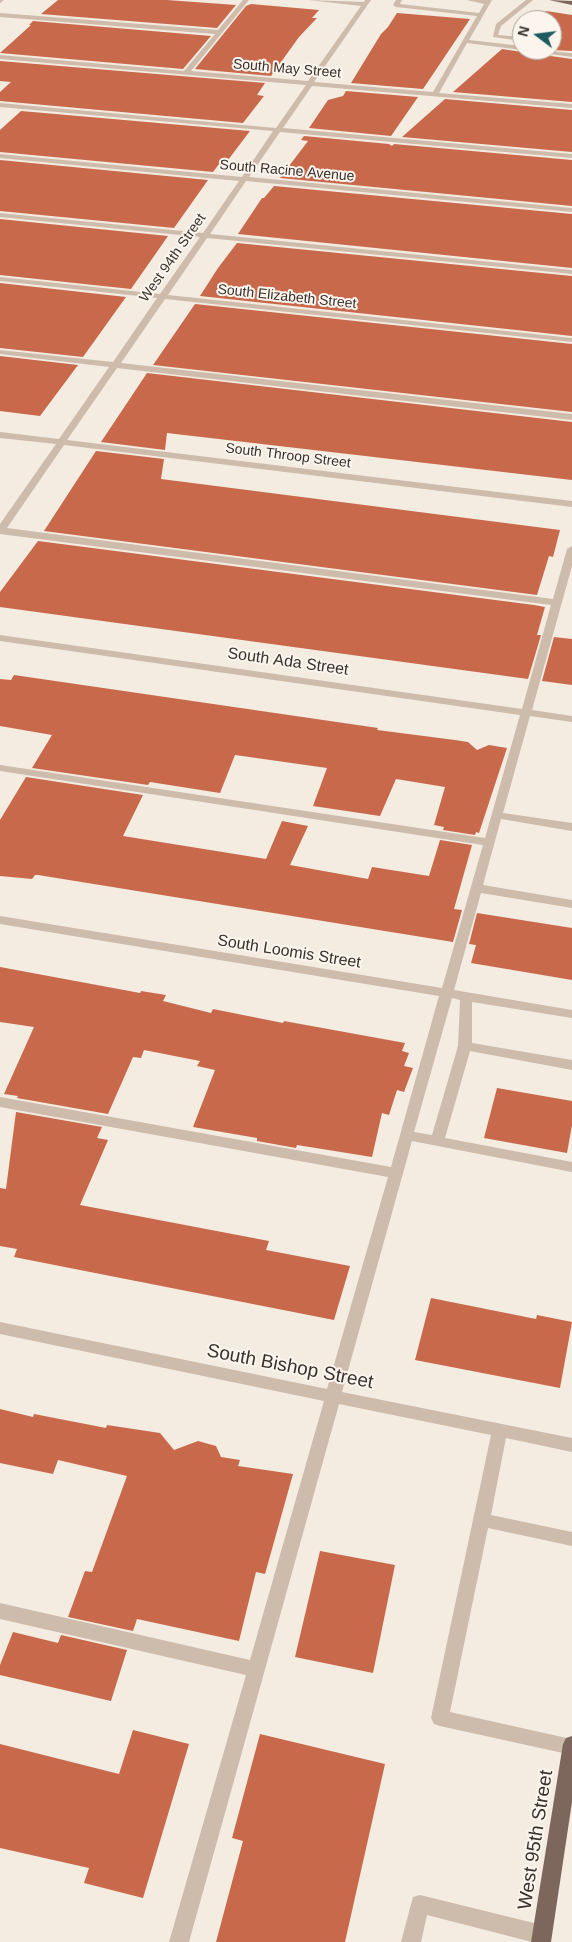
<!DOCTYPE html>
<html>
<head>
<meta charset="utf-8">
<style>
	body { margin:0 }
	#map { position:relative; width:572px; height:1942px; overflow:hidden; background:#f4ebe1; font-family:Helvetica,sans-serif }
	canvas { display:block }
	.north { position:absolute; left:512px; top:10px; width:50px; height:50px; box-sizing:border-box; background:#fbf5ee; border:1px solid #aea6a0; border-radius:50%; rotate:285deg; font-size:14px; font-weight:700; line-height:20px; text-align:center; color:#3b302b }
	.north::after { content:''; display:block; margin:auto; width:18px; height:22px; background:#1f5a5e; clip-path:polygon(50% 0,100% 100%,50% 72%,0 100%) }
</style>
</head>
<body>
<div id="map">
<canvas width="572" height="1942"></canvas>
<div class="north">N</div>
</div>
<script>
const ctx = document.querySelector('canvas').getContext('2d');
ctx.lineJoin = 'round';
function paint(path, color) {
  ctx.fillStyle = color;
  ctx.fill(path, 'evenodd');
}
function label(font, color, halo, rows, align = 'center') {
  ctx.font = font + ' Helvetica,sans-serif';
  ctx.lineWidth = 4;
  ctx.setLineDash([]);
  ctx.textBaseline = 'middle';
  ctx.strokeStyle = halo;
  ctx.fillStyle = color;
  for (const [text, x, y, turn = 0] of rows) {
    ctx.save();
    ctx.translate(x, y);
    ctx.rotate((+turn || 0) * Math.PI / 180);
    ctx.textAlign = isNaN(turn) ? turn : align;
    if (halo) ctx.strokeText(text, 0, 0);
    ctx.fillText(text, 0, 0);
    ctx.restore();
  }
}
paint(new Path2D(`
	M58 0H167L236 5 217 28 41 14Z
	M251 4 319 10 312 18H317L299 37 271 76 195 69 246 6Z
	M546 11 572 15V51L552 50V20H535Z
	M397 13 470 19 423 89 351 83 381 34 388 27Z
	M33 21 211 36 183 69 0 53 31 25H29Z
	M502 49 522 52 531 50 536 54 572 59V102L453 92Z
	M0 61 265 83 257 95 264 96 243 123 0 101V92L11 82 0 81Z
	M346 91 418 97 391 136 309 128 328 100 343 96Z
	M445 99 572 110V152L402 137Z
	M21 111 250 131 228 160H222L213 172 0 152V130Z
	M304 136 389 144 392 146 394 144 572 160V206L280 178 308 141 301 140Z
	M0 160 208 180 174 228 0 211Z
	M274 186 572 214V268L238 234 262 198H264Z
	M0 219 168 236 131 289 0 275Z
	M237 243 572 276V336L200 296 218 268Z
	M0 283 126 297 83 357 0 348Z
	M195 304 572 344V412L153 365Z
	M0 356 78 365 40 416 0 411Z
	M147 373 572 422V480L167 433 165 450 101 442Z
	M96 451 164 459 161 479 560 530 553 557 549 556 537 595 44 531Z
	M38 541 534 605 545 607 537 635H541L528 679 0 607V592Z
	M554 637 572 639V685L542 681Z
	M14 675 378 728 377 730 455 740 468 742 477 750 489 745 507 748 479 833 476 832 475 835 443 830 444 827 434 825 445 787 396 779 380 816 313 806 327 768 235 755 220 793 150 782 148 785 32 768 52 735 0 726V679L11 680Z
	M26 777 143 795 123 836 266 859 282 821 308 826 290 865 368 879 372 867 429 876 440 840 472 845 454 909 462 910 453 942 38 875H35L32 879 0 876V820Z
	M477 913 572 928V980L471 963 476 945 469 944Z
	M0 967 140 993 141 991 166 995 163 1001 211 1013 213 1009 283 1023 284 1021 405 1043 402 1051 409 1053 404 1066 413 1068 404 1092 397 1090 389 1115 382 1113 372 1157 297 1145 296 1148 257 1141V1138L193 1127 215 1070 197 1066 200 1061 144 1050 141 1058 133 1057 108 1114 17 1098 18 1096 4 1094 34 1027 0 1022Z
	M497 1088 572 1101V1125L567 1153 484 1138Z
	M16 1112 102 1127 97 1138 108 1140 80 1205 269 1241 266 1250 350 1266 334 1320 14 1257 17 1249 0 1246V1188L6 1189Z
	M431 1298 536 1319 537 1315 572 1322 560 1388 415 1360Z
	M0 1409 33 1417 34 1414 106 1428 107 1425 160 1433 174 1450 198 1441 216 1446 221 1457 240 1460 238 1466 293 1474 265 1574 256 1572 239 1641 137 1619 133 1631 68 1617 85 1571 92 1572 127 1476 58 1460 53 1474 0 1463Z
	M320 1551 395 1565 373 1673 295 1657Z
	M13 1632 58 1643 61 1635 127 1650 111 1701 0 1675V1665Z
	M133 1730 189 1744 143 1898 84 1883 89 1868 0 1848V1744L119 1774Z
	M260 1734 385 1764 345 1942H216L243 1841 232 1838Z`), '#c8694b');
paint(new Path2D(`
	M0 0H4L0 3Z
	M243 0H249L191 71 308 81 361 6 308 0 364 2 365 0H371L314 82 433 92 477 16 396 7 393 5 396 0H402L400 4 479 13 484 4 467 0H492L469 40 522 46V50L467 43 439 93 572 104V108L312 86 283 128 572 154V158L280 132 249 177 572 208V212L246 181 210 234 572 270V274L207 238 168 295 572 338V342L165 299 121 363 572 414V420L117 368 67 440 572 501V507L64 445 7 528 553 599 567 549 572 546V566L532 710 572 716V722L530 716 503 813 572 823V831L501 819 483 885 572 900V908L481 893 454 990 572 1010V1018L472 1002V1043L572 1060V1070L470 1051 445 1138 572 1162V1172L412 1141 342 1392 572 1438V1452L506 1438 491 1515 572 1532V1546L488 1528 450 1712 571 1739 572 1755 440 1726 434 1724 431 1718 491 1435 339 1404 189 1942H169L246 1675 0 1619V1603L250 1660 324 1401 0 1334V1322L327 1389 388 1177 0 1107V1097L391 1167 439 996 0 924V916L442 988 483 845 0 771V765L485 838 520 715 0 641V635L522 709 551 605 0 534V524L56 444 0 438V432L59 439 109 367 0 354V350L113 362 157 298 0 281V277L160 294 200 237 0 217V213L203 233 239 181 0 158V154L242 177 273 131 0 107V103L276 128 306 85 0 59V55L184 71 215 34 0 17V13L218 30ZM452 998 460 1000 458 1046 432 1135 414 1132Z
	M526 0H533L501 26 498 35 522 37V41L493 37 496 24Z
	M533 50 572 53V57L536 52Z
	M420 1895 542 1925 549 1928 552 1935 548 1942H532L427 1915 421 1942H401L413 1897Z`), '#cdbbac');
paint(new Path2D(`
	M549 0 572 1V5Z
	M572 1736V1802L551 1942H531L563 1744 566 1738Z`), '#7d675c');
label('14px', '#3b302b', '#fbf5ee', [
	["South May Street",287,69,5],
	["South Racine Avenue",287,171,5],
	["West 94th Street",173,258,-55],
	["South Elizabeth Street",287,297,6],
	["South Throop Street",288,456,7]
]);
label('16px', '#3b302b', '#fbf5ee', [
	["South Ada Street",288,662,8],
	["South Loomis Street",289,952,9]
]);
label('19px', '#3b302b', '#fbf5ee', [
	["South Bishop Street",290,1367,11],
	["West 95th Street",536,1840,-81]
]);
</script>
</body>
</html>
